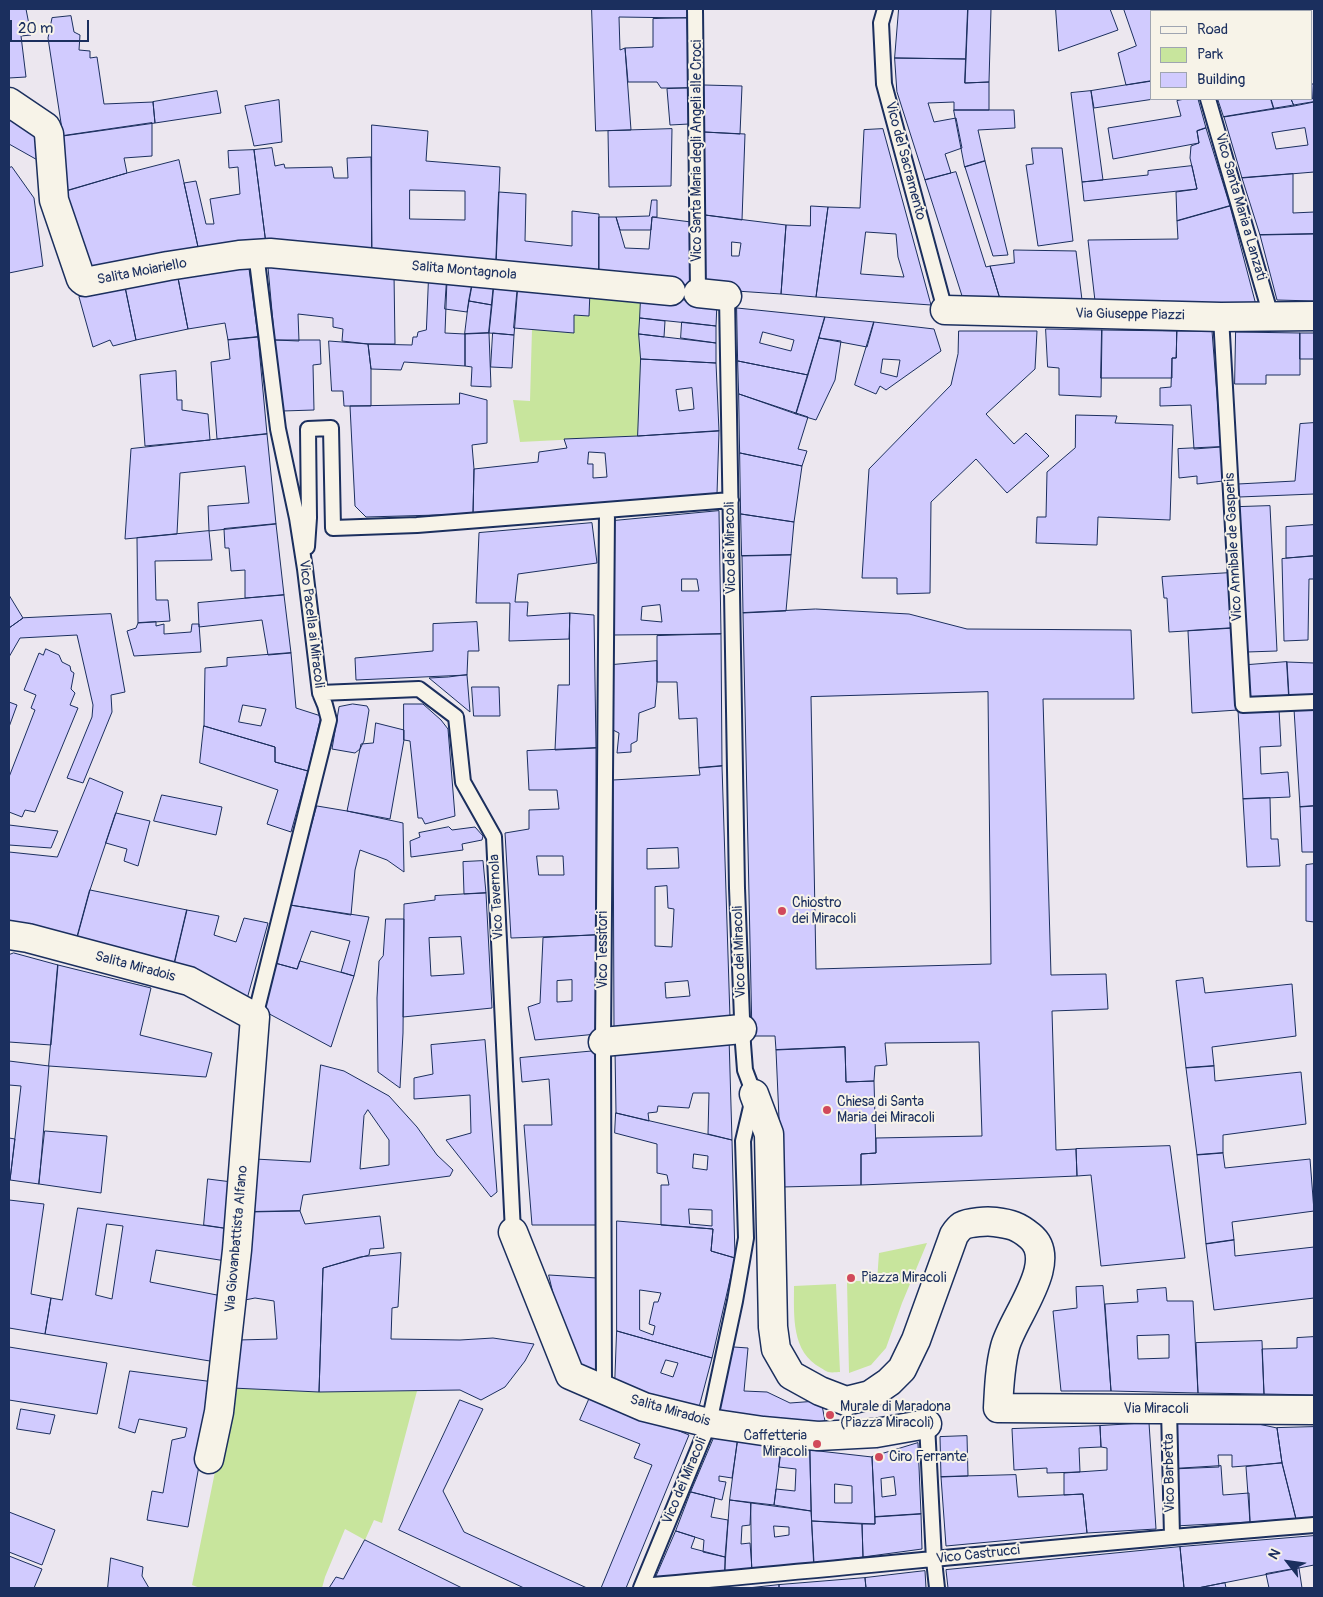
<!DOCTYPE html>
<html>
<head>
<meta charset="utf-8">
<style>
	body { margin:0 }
	#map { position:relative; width:1323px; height:1597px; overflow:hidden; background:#ece7ef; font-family:Pangolin,sans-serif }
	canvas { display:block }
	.frame { position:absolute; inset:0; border:10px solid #1b2f5e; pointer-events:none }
	.legend { position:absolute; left:1150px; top:10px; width:162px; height:90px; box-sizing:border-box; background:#f7f3e8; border:1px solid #9fa5b1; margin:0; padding:6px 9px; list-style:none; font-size:15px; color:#1b2f5e }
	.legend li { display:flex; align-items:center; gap:10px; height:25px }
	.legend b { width:25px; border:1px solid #9fa5b1 }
	.north { position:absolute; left:1263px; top:1537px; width:50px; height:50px; -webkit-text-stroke:4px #f7f3e8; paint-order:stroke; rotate:300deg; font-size:14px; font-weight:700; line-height:20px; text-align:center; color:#1b2f5e }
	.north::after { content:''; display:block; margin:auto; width:18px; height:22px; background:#1b2f5e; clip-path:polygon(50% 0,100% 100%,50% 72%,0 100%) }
	.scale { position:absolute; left:10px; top:20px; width:79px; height:22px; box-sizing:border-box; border:2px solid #1b2f5e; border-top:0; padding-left:6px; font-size:15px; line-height:18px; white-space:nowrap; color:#1b2f5e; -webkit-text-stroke:4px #f7f3e8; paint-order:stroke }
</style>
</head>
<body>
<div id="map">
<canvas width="1323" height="1597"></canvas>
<div class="frame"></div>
<ul class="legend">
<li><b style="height:6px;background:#f7f3e8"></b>Road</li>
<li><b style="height:14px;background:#c8e59d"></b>Park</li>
<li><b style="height:14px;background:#d1cbfe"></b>Building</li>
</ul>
<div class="north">N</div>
<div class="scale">20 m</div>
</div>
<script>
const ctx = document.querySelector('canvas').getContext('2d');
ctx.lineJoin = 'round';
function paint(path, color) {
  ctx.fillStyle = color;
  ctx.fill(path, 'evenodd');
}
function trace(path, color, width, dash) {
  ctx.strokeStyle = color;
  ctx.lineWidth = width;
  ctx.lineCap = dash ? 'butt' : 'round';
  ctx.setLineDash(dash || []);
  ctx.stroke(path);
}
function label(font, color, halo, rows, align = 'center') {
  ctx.font = font + ' Pangolin,sans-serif';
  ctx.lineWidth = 4;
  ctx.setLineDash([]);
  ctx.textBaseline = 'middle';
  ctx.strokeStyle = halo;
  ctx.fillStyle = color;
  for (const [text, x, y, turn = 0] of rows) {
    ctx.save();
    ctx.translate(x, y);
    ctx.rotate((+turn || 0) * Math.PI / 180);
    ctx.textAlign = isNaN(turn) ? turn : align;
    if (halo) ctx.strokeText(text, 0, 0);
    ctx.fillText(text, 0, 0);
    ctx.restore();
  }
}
paint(new Path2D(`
	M590 291 641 297 639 334 641 359 638 436 520 442 513 400 530 401 532 329 574 333V315L589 316Z
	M927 1243 902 1303 886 1348 871 1365 849 1373 847 1281H877L879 1253Z
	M836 1284 840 1372C837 1372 832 1373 828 1372 826 1371 824 1370 821 1368 791 1352 794 1316 794 1286Z
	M232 1388 319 1392 417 1391 382 1523 374 1520 365 1540 345 1529 325 1577 322 1588H200L192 1585Z`), '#c8e59d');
const building = new Path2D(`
	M9 9H26L31 35 21 36 26 77 9 78Z
	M592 9H688L687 18 619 17 620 50 625 48 631 130 596 131Z
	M899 9H968L966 59 895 58Z
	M968 9H991L989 82 965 83Z
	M1056 9H1110L1118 30 1059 51Z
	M1124 9H1170L1171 11H1152V81L1126 85 1118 53 1136 46Z
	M1191 9H1230L1231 11H1192Z
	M1260 9H1309L1301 11H1261Z
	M71 16 74 32 80 35 79 50 90 51V58L97 57 104 104 153 102 155 123 63 136 48 38 52 18Z
	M687 18 689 88H661L657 82H628L625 48 653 47V19Z
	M895 58 966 59 965 83 989 82V110H954V102L928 103 934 122 956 118 962 148 945 154 951 173 925 180 897 92Z
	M1152 81V99H1154L1094 108 1091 91Z
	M1312 84H1314V102L1294 106 1291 99H1312Z
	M704 85 742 86 740 134 704 132Z
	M689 88V124L670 125 667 89Z
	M217 91 221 113 155 123 153 102Z
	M1091 91 1103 180 1082 182 1071 93Z
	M1185 99H1198L1206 128 1197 131 1199 143 1113 159 1108 128 1181 116 1177 101Z
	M1218 99H1271L1274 109 1224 117Z
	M1271 99H1291L1294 106 1274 109Z
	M279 100 282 142 254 146 245 106Z
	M1314 102V172L1242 178 1224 117ZM1305 128 1308 145 1276 149 1272 133Z
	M954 110H1014L1015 128 978 130 985 161 965 167Z
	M9 112 42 133 41 162 9 144Z
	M152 123V156L124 158 127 173 65 191 63 136Z
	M372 125 428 131 426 161 500 167 496 266 372 255ZM410 190 465 191V220L410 219Z
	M1206 128 1230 206 1177 221 1176 192 1197 189 1190 158 1191 146 1199 143 1197 131Z
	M672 129 671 186 609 187 608 131Z
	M883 129 931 305 816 297 828 207 860 208 864 130ZM866 232 896 234 898 257 904 277 861 274Z
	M704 132 745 134 742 220 705 215Z
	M272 148 275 166 284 164 285 168 332 167 334 178H348L347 158 371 157 372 255 266 244 254 150Z
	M1032 148H1062L1073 241 1038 246 1026 165 1033 164Z
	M254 150 266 244 200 256 184 183 196 181 206 224H214L210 199 240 194 238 167 229 168 228 151Z
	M179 160 200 256 94 275 63 192 127 173Z
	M985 161 1008 255 993 256 965 167Z
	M1192 166 1197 189 1084 201 1082 182 1148 175V171Z
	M12 167 34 198 43 266 9 273V168Z
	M956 172 986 267 990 266 1000 299H963L925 180Z
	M1293 174V213L1314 212V234L1260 235 1242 178Z
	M499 192 526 194 525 241 572 246V211L599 214V277L496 266Z
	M652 200H657V217H652L651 230H620L616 217 649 216Z
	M811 206 828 207 816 297 781 294 786 225 810 226Z
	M1230 206 1256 305 1095 301 1088 240 1178 239 1177 221Z
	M705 215 786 225 781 294 706 289ZM732 242 741 243 739 256H732Z
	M599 217H616L625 248 649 249 652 217 691 222V285L599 277Z
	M1314 234V301L1277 300 1260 235Z
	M1014 250 1076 251 1082 300 1000 299 990 266 1014 263Z
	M248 261 258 337 228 340 225 323 188 329 177 273Z
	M268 263 394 274 395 344H368L342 341 343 329 333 327V318L298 314 299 341 275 340Z
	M177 273 188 329 136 340 124 282Z
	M429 276 447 279 445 333 465 334V366L404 362 401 370 371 369 368 344 412 345 413 337H417L418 332 426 330Z
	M447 279 473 280 467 312 445 309Z
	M473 280 494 283 492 305 469 301Z
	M124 282 136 340 113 346 110 340 93 347 79 297Z
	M494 283 518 284 514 335 489 333Z
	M518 284 590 291 589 316 574 315V333L514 328Z
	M641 297 717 302 716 326 640 318Z
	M469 301 492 305 489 333 465 334Z
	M737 308 825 317 808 375 738 361ZM763 332 794 340 791 351 760 343Z
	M825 317 874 322 867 347 819 338Z
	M640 318 665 321 664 337 639 334Z
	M682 322 716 326V343L681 338Z
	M874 322 934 329 941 351 886 390 880 386 876 394 855 385ZM883 359 900 360 897 377 881 373Z
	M1046 329 1102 330 1101 397 1059 395V368L1048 367Z
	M1102 330 1177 331 1176 358H1172V378H1101Z
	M959 331H1037L1035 369 986 414 1014 444 1026 433 1049 456 1007 493 976 459 931 502 930 593 897 594V578H862L869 469 951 385 958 354Z
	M1177 331H1212L1221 447 1194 449 1191 405 1160 406V388L1171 387 1172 358H1176Z
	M1236 332 1300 333V375H1266V384H1235Z
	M489 333 491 387 471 386 472 367 465 366V334Z
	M493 333 514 335 512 368 491 367Z
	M1300 333H1314V359H1300Z
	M639 334 716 343V363L641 359Z
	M258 337 267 434 217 439 211 362 230 359 228 340Z
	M819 338 841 341 835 380 816 420 796 414Z
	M275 340H320L321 364 313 365 314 410 283 411Z
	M329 341 368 344 371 369V406H344L343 391H332Z
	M641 359 716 363 719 431 638 436ZM692 388 694 409 679 411 676 390Z
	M738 361 808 375 796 414 739 394Z
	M176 371 177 400H182V410L208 414 210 440 145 446 140 375Z
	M460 393 487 400V443L472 445 474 469 473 514 366 517 355 506 350 406 459 404Z
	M739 394 808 417 798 449 807 451 802 466 740 453Z
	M1076 415 1117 416 1115 423 1173 425 1170 520 1098 517 1097 545 1036 543 1037 517H1046L1047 472 1075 448Z
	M1314 423V494L1239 497 1238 484 1295 481 1300 424Z
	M719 431 717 494 473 514 474 469 538 462 539 452 567 448 564 439 638 436ZM589 452 605 453 607 477 593 478V464H588Z
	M267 434 276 524 209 531 208 506 249 503 245 466 180 473 177 534 125 539 131 449Z
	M1221 447 1223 481 1197 484V476L1179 478 1178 449Z
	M740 453 802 466 794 522 741 514Z
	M1270 506 1277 651 1247 652 1239 507Z
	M719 511 721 634 614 635 613 521ZM682 579H697L699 591H682ZM660 605 662 622 641 620 642 607Z
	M741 514 794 522 791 555 742 556Z
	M592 523 597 563 518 574 515 602H528L527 616 570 613 569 639 509 641 510 603H476L479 533Z
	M276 524 284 595 245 598V570L231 571 229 548H225L224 529Z
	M1314 525V556L1286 558V527Z
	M209 531 212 560 155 561 156 600H168L170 621 138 623 137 538Z
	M791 555 786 611 743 613 742 556Z
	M1314 556V579H1309L1308 640 1284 641 1282 559Z
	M1230 573 1234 628 1169 632 1167 598H1164L1162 577Z
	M9 595 23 618 9 628Z
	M284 595 291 653 268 655 262 620 199 627 198 603Z
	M816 609 909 614 967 629 1131 630 1134 699H1043L1051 975 1106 974 1108 1009 1052 1011 1056 1150 1076 1149 1077 1176 861 1185V1154L876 1153V1138L982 1136 979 1042 885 1043 887 1065 875 1066 874 1081 846 1082 845 1047 776 1050 775 1036H752L743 613ZM988 692 991 964 816 969 811 697Z
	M570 613 594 615 596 748 555 750 558 685H569Z
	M111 614 125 692 111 695 112 712 83 783 67 778 92 717 93 705 77 635 20 638 9 657V628L23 618Z
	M156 622V626L164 624V634L191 632 192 624H199L201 652 134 656 127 631 136 628 138 623Z
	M477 622 479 651H468L467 675 356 680 355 658 433 651V624Z
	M1234 628 1238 710 1192 713 1188 631Z
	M721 634 722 766 699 768 697 718 679 719 677 682H657V636Z
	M46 649 59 655 62 662 70 666 71 671 74 673 71 689 75 693 70 705 78 708 35 812 25 810 22 817 9 812V777L35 710 31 708 36 695 24 690 39 653 43 655Z
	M291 653 296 708 321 716 308 771 275 762V747L204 726 205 668 227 666V658ZM243 705 266 709 261 726 239 722Z
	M657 661V682L655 707 639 713 637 741 631 744V752L617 753 619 733 611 729 612 665Z
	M1287 662 1289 696 1249 698 1248 665Z
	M1287 662 1314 663V696H1289Z
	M467 675 470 712 429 678 448 677Z
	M472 687H499L500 716H474Z
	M9 702 17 705 9 727Z
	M353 704 367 706 369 710 364 741 360 749 355 753 332 749 339 707Z
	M404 704H423L441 720 448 729 455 816 425 824 422 818H418L410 741 404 740Z
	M1314 708V806L1300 807 1294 709Z
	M1279 709 1281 746 1260 747 1261 774 1288 772 1290 797 1243 799 1238 710Z
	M376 723 404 730V740L390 819 347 811 361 744 373 743Z
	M204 726 275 747V762L308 771 291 832 267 824 278 790 200 763Z
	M596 748V935L511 938 505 833 529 829V810L559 809 557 790H529L527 751ZM537 856H563L564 875H539Z
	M722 766 730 1018 614 1030 613 780 700 775 699 768ZM678 848 679 868 647 869V849ZM667 886 668 908 674 909 672 947 655 946V887ZM688 981 690 996 666 998 665 983Z
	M90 778 123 792 90 890 77 938 9 920V852L57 857Z
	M162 795 222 807 216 835 154 821Z
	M1270 798 1271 839H1278L1280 866 1247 867 1243 799Z
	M317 806 347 811 403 823 404 872 387 860 360 850 355 870 351 915 290 905Z
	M1314 806V852H1302L1300 807Z
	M116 813 150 821 138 866 124 861 127 849 106 843Z
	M9 825 58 831 51 848 9 845Z
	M449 827 452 830 475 827 483 836 482 840 462 844 463 850 411 857 410 841 420 837 419 833Z
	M483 861 486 893 464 894 463 862Z
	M1314 864V922L1306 921V865Z
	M90 890 187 910 174 965 77 938Z
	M486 893 492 1008 403 1017 404 904 435 900V896ZM461 937 464 974 431 976 429 938Z
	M290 905 369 917 354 976 341 972 350 941 311 931 297 969 275 963Z
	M187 910 219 916 214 935 236 942 244 918 268 923 247 999 174 965Z
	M386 919H404L403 1033 400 1088 378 1072 377 998 379 961 383 956Z
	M596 935 597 1034 535 1040 528 1007 540 1003 543 938ZM572 980V1001L557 1002V981Z
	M14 953 58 965 51 1045 9 1042V955Z
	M300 961 354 976 331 1047 262 1010 275 963 297 969Z
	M58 965 151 988 140 1035 212 1053 206 1077 49 1066Z
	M1203 978 1205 993 1292 984 1296 1036 1212 1047 1214 1066 1186 1068 1176 981Z
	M729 1037 732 1140 708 1134 709 1093H693L689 1108 658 1106 657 1112 648 1113 649 1121 616 1113 615 1049Z
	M485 1040 497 1192 491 1197 446 1140 471 1133 470 1095 414 1099V1078L433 1074 431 1045Z
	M845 1047 846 1082 874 1081 876 1153 861 1154V1185L782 1187 776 1050Z
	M596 1051 597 1225H532L524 1125H552L549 1079 522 1082 520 1058Z
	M9 1061 49 1066 39 1184 10 1180 21 1086 9 1085Z
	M321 1065 344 1071 389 1096 417 1127 437 1155 453 1170 450 1176 303 1195 300 1211 249 1212 255 1159 310 1162ZM368 1110 389 1140V1165L360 1169 364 1116Z
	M1214 1066 1215 1081 1301 1072 1306 1124 1223 1135V1153L1197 1155 1186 1068Z
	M616 1113 732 1140 735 1258 711 1251 713 1229 661 1225V1185H669L667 1175 657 1173V1144L615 1133ZM694 1154 708 1156 707 1170 693 1168ZM689 1209 712 1210V1226L690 1224Z
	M45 1131 107 1136 101 1193 39 1184Z
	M9 1138 15 1139 10 1180H9Z
	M1170 1146 1185 1258 1101 1266 1091 1175 1077 1176 1076 1149Z
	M1223 1153 1225 1168 1310 1159 1314 1211 1232 1222 1234 1240 1206 1244 1197 1155Z
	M208 1179 232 1182 230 1229 204 1225Z
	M9 1200 44 1204 31 1294 51 1298 45 1334 9 1328Z
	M78 1208 230 1229 226 1261 156 1250 150 1282 222 1296 216 1362 45 1334 51 1298 62 1300ZM107 1224 123 1226 112 1299 96 1295Z
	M300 1211 305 1224 380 1216 384 1248 370 1249 369 1255 323 1268 319 1392 232 1388 238 1340 277 1339 274 1301 255 1298 240 1301 249 1212Z
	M617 1221 713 1229 711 1251 735 1258 712 1358 617 1331ZM640 1290 661 1293 658 1302H654L649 1324 655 1326 653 1335 640 1330Z
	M1234 1240 1235 1256 1314 1247V1298L1214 1310 1206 1244Z
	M401 1253 398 1307 392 1308 391 1339 460 1340 493 1338 534 1344 525 1361 505 1387 481 1400 460 1390 319 1392 323 1268 360 1257Z
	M549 1275 597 1278 596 1379 575 1361 565 1343Z
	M1103 1286 1111 1391H1061L1053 1311 1077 1308 1076 1287Z
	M1166 1288 1167 1301H1193L1198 1393 1111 1391 1105 1304 1138 1302 1137 1290ZM1169 1335V1358L1138 1359 1137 1336Z
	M617 1331 712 1358 698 1411 615 1385ZM666 1360 678 1363 673 1377 661 1373Z
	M1314 1337V1395L1264 1394 1262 1349 1297 1348V1338Z
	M1262 1341 1264 1394 1198 1393 1196 1343Z
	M9 1347 107 1363 97 1414 9 1400Z
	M734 1347 748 1348 744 1391 767 1392 790 1403 817 1401 822 1405 825 1421 787 1427 716 1417Z
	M130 1371 214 1382 188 1527 147 1520 152 1491 163 1493 172 1440 185 1437 187 1428 139 1419 135 1433 119 1428Z
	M591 1395 689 1435 626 1588H601L652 1465 634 1458 640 1444 580 1420Z
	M460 1400 483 1409 443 1491 464 1532 587 1588H524L399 1530Z
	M21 1409 55 1415 50 1434 17 1429Z
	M1235 1419 1277 1428 1282 1463 1232 1467V1455H1218L1219 1467 1172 1469V1421Z
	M1149 1423 1156 1529 1087 1533 1083 1494 1064 1495V1473L1107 1470V1448L1101 1447 1100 1426Z
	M1100 1426 1101 1447 1079 1448 1080 1472 1047 1473V1468L1014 1470 1012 1429Z
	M1314 1427V1517L1296 1519 1282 1463 1277 1428Z
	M716 1433 738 1438 732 1478 719 1476V1481L726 1482 722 1500 691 1492Z
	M967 1436 968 1476 941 1477 940 1437Z
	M738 1438 782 1443 774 1505 730 1500Z
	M782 1443 810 1450 811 1511 774 1505 776 1489 795 1491 796 1469 779 1467Z
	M918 1443 921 1514 875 1517 872 1457ZM894 1477 896 1495 882 1497 881 1479Z
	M810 1450 872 1457 875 1524 812 1521ZM835 1484 852 1486V1503H835Z
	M1282 1463 1296 1519 1250 1522 1246 1467Z
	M1221 1466 1223 1495 1249 1493 1250 1522 1175 1526 1172 1469Z
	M1016 1475 1018 1497 1083 1494 1087 1533 946 1546 941 1477Z
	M691 1492 715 1498 711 1517 728 1520 725 1557 703 1552 704 1540 676 1531Z
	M730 1500 751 1503 750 1525 742 1526 741 1544 750 1543 752 1569 725 1571Z
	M751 1503 811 1511 814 1563 752 1569ZM774 1526 789 1527V1535L775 1537Z
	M9 1512 55 1530 42 1565 9 1552Z
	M921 1514 922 1549 863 1557 862 1524H875V1517Z
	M812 1521 862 1524 863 1557 814 1563Z
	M676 1531 695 1537 691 1548 725 1557V1571L656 1577Z
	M1314 1536V1565L1198 1588H1184L1180 1547Z
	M365 1540 462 1588H329L336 1577 343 1579Z
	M1180 1547 1184 1588H948L946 1570Z
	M9 1556 42 1569 34 1588H9Z
	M111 1558 143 1567 142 1576 149 1588H108Z
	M1299 1568 1302 1588H1269L1266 1574Z
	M925 1571 926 1588H866L865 1578Z
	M865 1578 866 1588H779V1585Z
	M1225 1583 1226 1588H1198Z
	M779 1585V1588H748Z`);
paint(building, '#d1cbfe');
trace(building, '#1b2f5e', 1);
const lane = new Path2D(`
	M695 9 698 293
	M885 9 881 23 884 84 945 310
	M1181 9 1182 11
	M1208 99 1271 316
	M1221 317 1243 705 1314 702
	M307 547 309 518 308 429 331 428 333 528 417 525 731 500
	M320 693 419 689 456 717 463 782 494 837 513 1232
	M255 1017 329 720 325 705 320 693 305 569 297 518 278 429 256 253
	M604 1390 603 1042 607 511
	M1169 1409 1172 1536
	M927 1424 934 1560 937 1588
	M642 1586C866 1566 1090 1543 1314 1525
	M641 1588 709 1423 735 1301 746 1238 743 1141 754 1094 745 1070 743 1044 737 888 727 296`);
const street = new Path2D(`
	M9 102 46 127 49 134 54 200 81 279 85 282 168 266 239 255 270 253 671 291
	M698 293 727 296
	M945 310 1221 317 1314 316
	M9 935 28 938 189 981 255 1017 237 1250 219 1412 209 1459
	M603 1042 742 1029
	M754 1094 769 1134 773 1327 776 1349 791 1375 820 1391 846 1401 870 1395 889 1382 902 1369 916 1340 954 1235C956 1232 959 1228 962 1226 969 1222 987 1221 995 1222 1011 1224 1018 1226 1030 1236 1061 1261 1012 1318 1005 1347 1000 1366 999 1387 998 1408L1314 1410
	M513 1232 570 1375 644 1407 709 1423 763 1431 818 1436 876 1433 927 1424`);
trace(lane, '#1b2f5e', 18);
trace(street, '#1b2f5e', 31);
trace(lane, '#f7f3e8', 14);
trace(street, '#f7f3e8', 28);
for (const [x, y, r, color] of [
	[782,911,5,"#d1495b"],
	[827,1110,5,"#d1495b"],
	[851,1278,5,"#d1495b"],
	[830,1415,5,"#d1495b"],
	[817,1444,5,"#d1495b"],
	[879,1457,5,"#d1495b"]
]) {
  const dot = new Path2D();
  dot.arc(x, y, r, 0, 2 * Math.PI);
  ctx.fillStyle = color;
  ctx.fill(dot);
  trace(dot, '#f7f3e8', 2);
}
label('14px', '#1b2f5e', '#f7f3e8', [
	["Vico Santa Maria degli Angeli alle Croci",697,151,-90],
	["Vico del Sacramento",905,161,75],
	["Vico Santa Maria a Lanzati",1240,207,74],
	["Salita Montagnola",464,271,5],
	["Salita Moiariello",142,272,-11],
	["Via Giuseppe Piazzi",1130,315,1],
	["Vico Annibale de Gasperis",1234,547,-93],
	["Vico dei Miracoli",731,548,-91],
	["Vico Pacella ai Miracoli",311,624,83],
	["Vico Tavernola",497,897,-93],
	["Vico Tessitori",603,950,-90],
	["Vico dei Miracoli",740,952,-92],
	["Salita Miradois",135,967,15],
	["Via Giovanbattista Alfano",237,1239,-85],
	["Via Miracoli",1156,1409],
	["Salita Miradois",670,1411,16],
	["Vico Barbetta",1170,1473,-91],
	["Vico dei Miracoli",685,1481,-67],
	["Vico Castrucci",978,1555,-6]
]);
label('14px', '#1b2f5e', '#f7f3e8', [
	["Chiostro",792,903],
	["dei Miracoli",792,919],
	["Chiesa di Santa",837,1102],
	["Maria dei Miracoli",837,1118],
	["Piazza Miracoli",861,1278],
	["Murale di Maradona",840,1407],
	["(Piazza Miracoli)",840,1423],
	["Caffetteria",807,1436,"right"],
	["Miracoli",807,1452,"right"],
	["Ciro Ferrante",889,1457]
], 'left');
</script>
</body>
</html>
